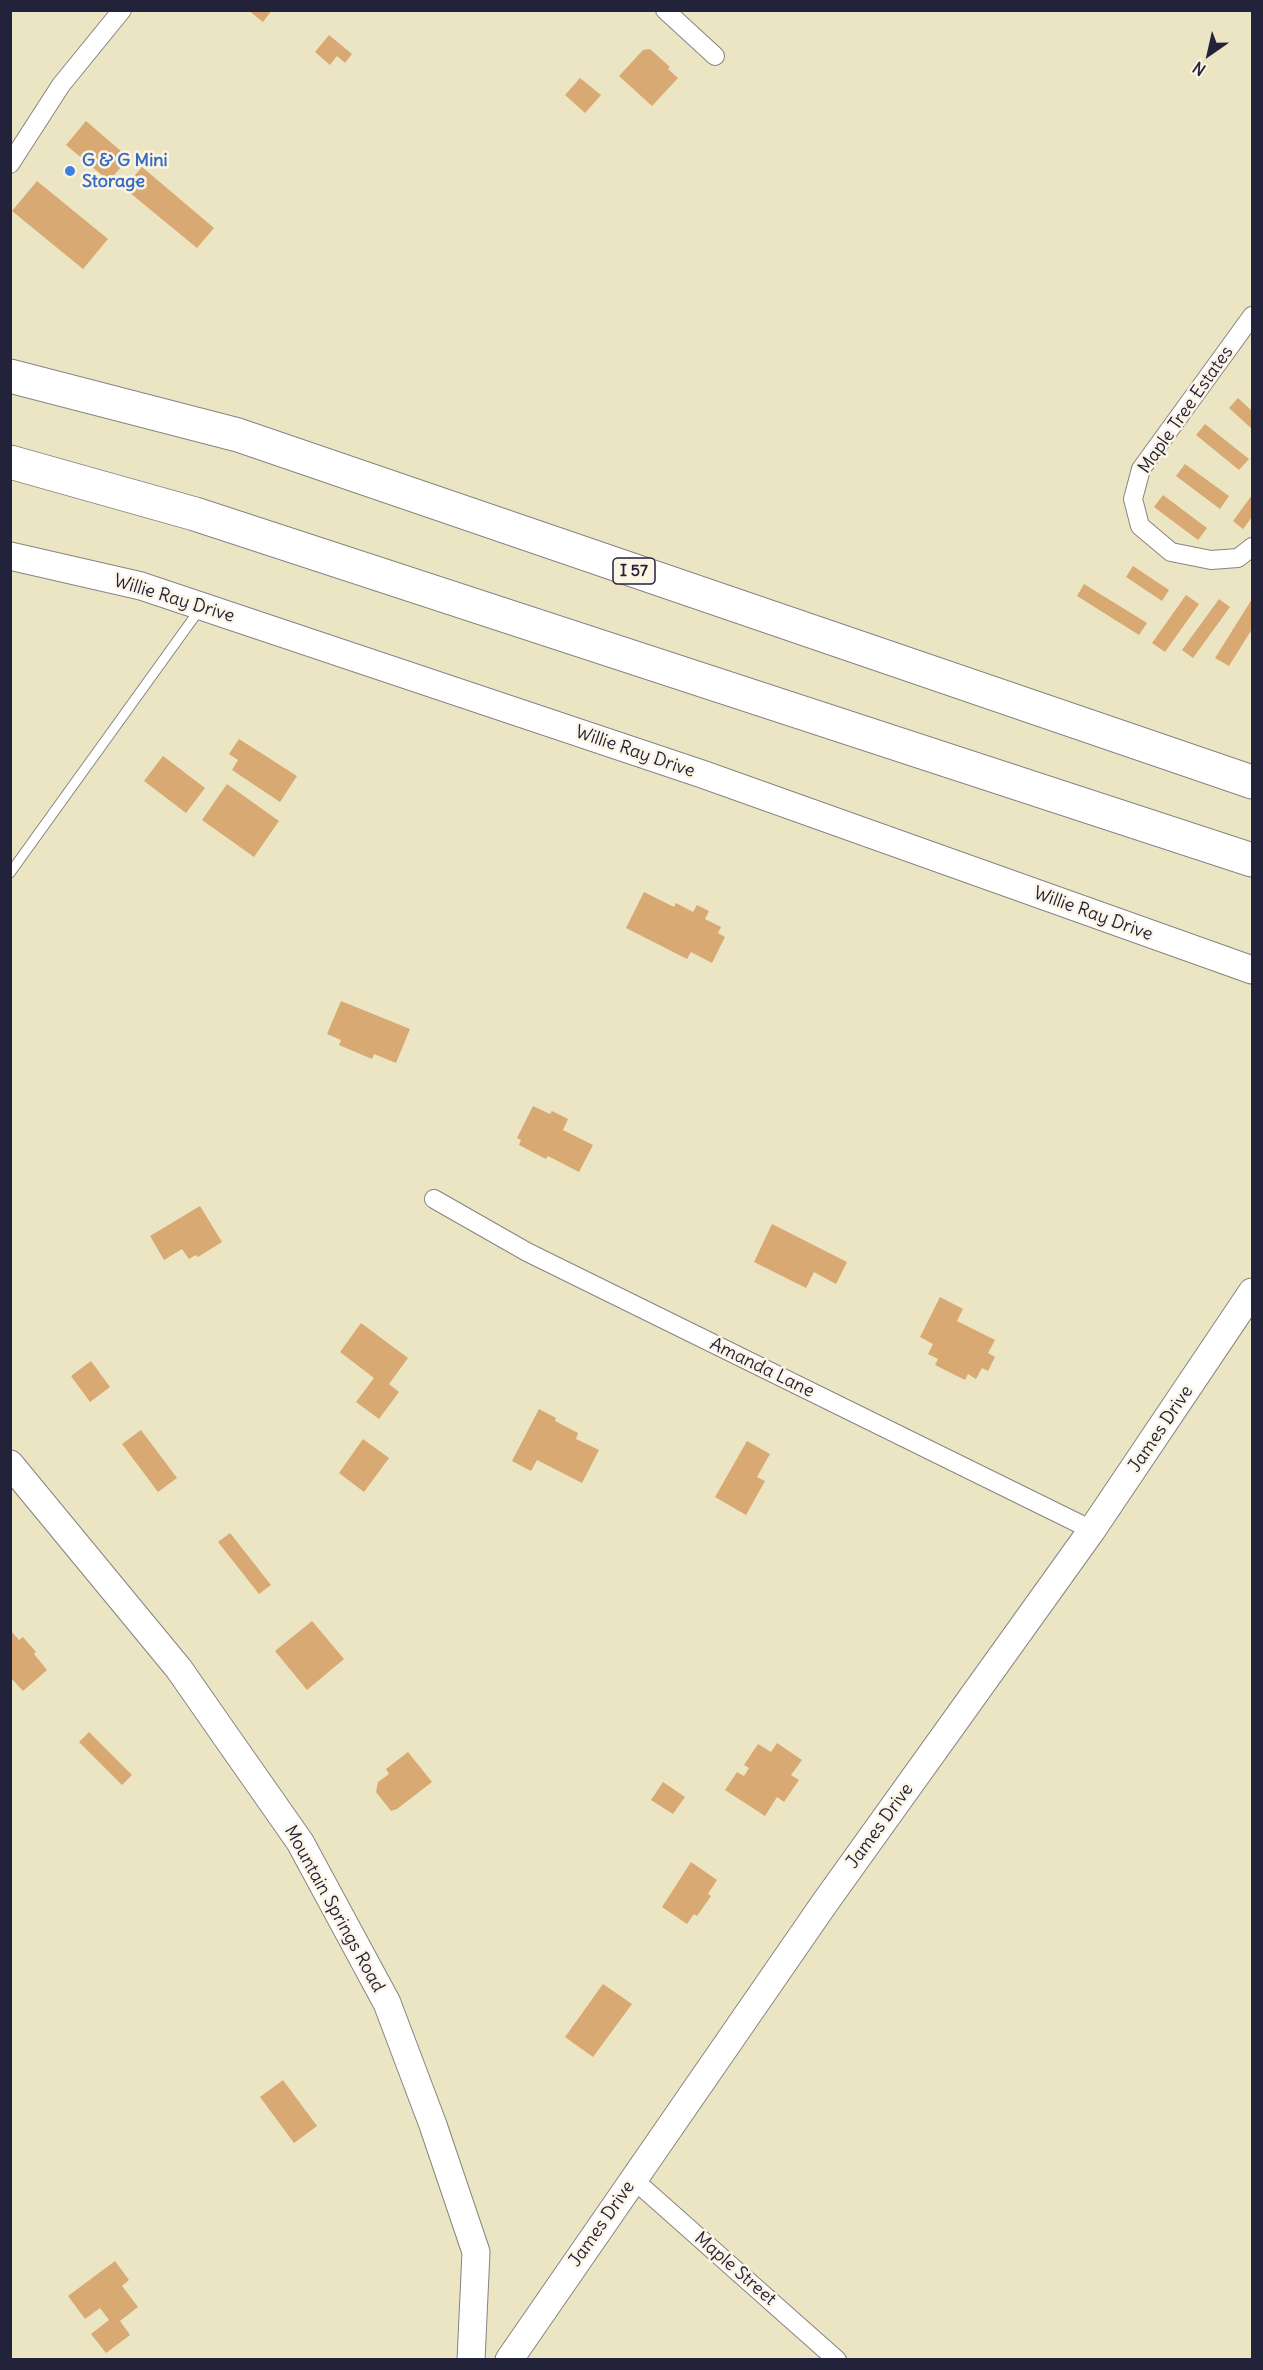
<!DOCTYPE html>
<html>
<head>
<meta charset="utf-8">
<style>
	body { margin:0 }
	#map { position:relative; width:1263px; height:2370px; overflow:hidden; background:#ece5c4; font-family:Delius,sans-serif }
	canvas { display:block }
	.frame { position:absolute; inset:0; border:12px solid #22223b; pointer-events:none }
	.north { position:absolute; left:1179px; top:24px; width:60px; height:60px; -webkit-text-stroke:4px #fcf5e5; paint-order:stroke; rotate:214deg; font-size:16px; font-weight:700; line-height:24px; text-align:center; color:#22223b }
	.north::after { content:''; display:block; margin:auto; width:21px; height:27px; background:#22223b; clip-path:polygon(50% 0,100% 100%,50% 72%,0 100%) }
</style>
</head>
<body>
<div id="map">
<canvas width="1263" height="2370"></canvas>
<div class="frame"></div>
<div class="north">N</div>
</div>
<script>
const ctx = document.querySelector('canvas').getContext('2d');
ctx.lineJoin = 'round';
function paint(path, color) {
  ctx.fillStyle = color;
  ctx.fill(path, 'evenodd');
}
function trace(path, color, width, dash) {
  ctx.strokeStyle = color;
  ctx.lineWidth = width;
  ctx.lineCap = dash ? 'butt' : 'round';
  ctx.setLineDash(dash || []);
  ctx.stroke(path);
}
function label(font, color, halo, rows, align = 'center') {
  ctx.font = font + ' Delius,sans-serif';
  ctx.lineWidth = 5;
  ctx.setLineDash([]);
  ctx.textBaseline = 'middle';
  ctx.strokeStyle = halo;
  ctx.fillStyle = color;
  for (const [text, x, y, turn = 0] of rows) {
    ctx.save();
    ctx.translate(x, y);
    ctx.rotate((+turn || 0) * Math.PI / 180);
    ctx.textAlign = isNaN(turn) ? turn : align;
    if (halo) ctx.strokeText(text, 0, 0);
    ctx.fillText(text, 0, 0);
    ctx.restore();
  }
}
paint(new Path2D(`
	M248 10H272L263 22Z
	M329 35 352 54 345 63 337 56 330 65 315 52Z
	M650 49 670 67 668 69 678 78 652 106 619 76 643 50Z
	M580 78 601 95 585 113 565 95Z
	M86 121 129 158 109 181 66 145Z
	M142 167 214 228 197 248 124 188Z
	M37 181 108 239 83 269 12 211Z
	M1238 398 1252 411V429L1229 408Z
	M1205 424 1249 459 1239 470 1196 435Z
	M1185 464 1229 496 1220 509 1176 476Z
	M1163 495 1207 528 1198 540 1154 507Z
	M1252 495V517L1243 529 1233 521Z
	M1133 566 1169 590 1162 601 1126 577Z
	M1084 584 1147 623 1139 635 1077 596Z
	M1186 595 1199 604 1165 652 1152 643Z
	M1219 599 1230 607 1193 658 1182 650Z
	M1252 599V629L1229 666 1215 658Z
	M239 739 297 776 280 802 232 770 238 760 229 754Z
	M163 756 205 788 186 813 144 781Z
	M227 784 279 821 254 857 202 820Z
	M644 892 674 907 676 903 693 912 697 905 709 911 705 919 721 927 718 933 725 937 712 963 691 952 687 959 626 928Z
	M341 1001 410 1029 396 1063 374 1054 372 1059 339 1045 341 1040 327 1034Z
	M533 1106 550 1114 552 1111 568 1119 563 1130 593 1145 579 1172 548 1156 546 1159 519 1145 521 1140 517 1138Z
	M200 1206 222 1242 198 1257 196 1255 189 1259 182 1249 164 1260 150 1236Z
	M772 1224 847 1262 836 1284 814 1272 806 1288 754 1262Z
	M940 1297 963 1309 957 1321 995 1340 988 1353 995 1357 988 1371 982 1368 976 1379 968 1374 965 1380 935 1365 938 1359 928 1354 933 1344 920 1337Z
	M361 1323 408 1358 389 1384 399 1392 379 1419 356 1402 374 1378 340 1352Z
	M91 1361 110 1387 90 1402 71 1376Z
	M539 1409 556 1418 555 1421 578 1433 576 1439 599 1450 582 1483 537 1460 531 1471 512 1461Z
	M141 1430 177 1478 158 1492 122 1444Z
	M363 1439 389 1458 364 1492 339 1473Z
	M747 1441 770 1454 757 1477 765 1481 746 1515 715 1497Z
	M230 1533 271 1585 259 1594 218 1542Z
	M312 1621 344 1659 307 1690 275 1651Z
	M10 1630 19 1640 23 1637 36 1652 34 1654 47 1670 23 1691 10 1677Z
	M89 1732 132 1775 122 1785 79 1742Z
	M777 1743 802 1760 791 1775 799 1780 784 1802 777 1797 765 1816 725 1790 737 1772 744 1776 749 1768 744 1765 758 1744 771 1752Z
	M408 1752 432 1782 397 1809 391 1811 376 1792 378 1782 389 1774 386 1769Z
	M663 1782 685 1797 673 1814 651 1800Z
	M691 1862 717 1880 708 1894 711 1896 697 1916 694 1914 687 1924 662 1907Z
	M603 1984 632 2004 593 2057 565 2037Z
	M283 2080 317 2126 294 2143 260 2097Z
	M115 2261 129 2280 122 2286 138 2307 120 2321 130 2335 106 2353 91 2334 109 2320 100 2308 85 2319 68 2296Z`), '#d8a972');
const lane = new Path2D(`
	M10 873 200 609`);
const street = new Path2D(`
	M665 10 715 56
	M10 164 61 85 122 10
	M1252 316 1141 469 1133 499 1140 526 1171 552 1211 560 1238 558 1252 547
	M434 1199 527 1252 1092 1530
	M633 2179 837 2360`);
const secondary = new Path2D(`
	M10 556 141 586 702 774 1252 970
	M10 1464 179 1669 225 1735 300 1842 387 2003 433 2125 476 2252 471 2360
	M509 2360 824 1904 1092 1530 1252 1292`);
const highway = new Path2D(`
	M10 376 238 435 1252 782
	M10 462 195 514 1252 860`);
trace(lane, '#878480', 11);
trace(street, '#878480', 20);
trace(secondary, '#878480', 29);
trace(highway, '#878480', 35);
trace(lane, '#fff', 9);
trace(street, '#fff', 18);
trace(secondary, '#fff', 27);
trace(highway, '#fff', 33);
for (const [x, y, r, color] of [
	[70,171,6,"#3f7fe0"]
]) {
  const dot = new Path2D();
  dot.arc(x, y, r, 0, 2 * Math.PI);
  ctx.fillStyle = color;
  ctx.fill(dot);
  trace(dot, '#fcf5e5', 2);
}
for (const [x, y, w] of [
	[634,571,42]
]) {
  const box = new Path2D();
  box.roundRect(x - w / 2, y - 13, w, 26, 4.5);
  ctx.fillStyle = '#fcf5e5';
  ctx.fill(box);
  trace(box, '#22223b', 1.5);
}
label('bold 16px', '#22223b', null, [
	["I 57",634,571]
]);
label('bold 18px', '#366cbe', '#fcf5e5', [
	["G & G Mini",82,161],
	["Storage",82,182]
], 'left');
label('18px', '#22223b', '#fcf5e5', [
	["Maple Tree Estates",1186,410,-55],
	["Willie Ray Drive",174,599,17],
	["Willie Ray Drive",635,752,19],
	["Willie Ray Drive",1093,914,20],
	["Amanda Lane",762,1368,26],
	["James Drive",1161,1429,-56],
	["James Drive",880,1826,-54],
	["Mountain Springs Road",334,1909,61],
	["James Drive",602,2224,-55],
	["Maple Street",735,2269,41]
]);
</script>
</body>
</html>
